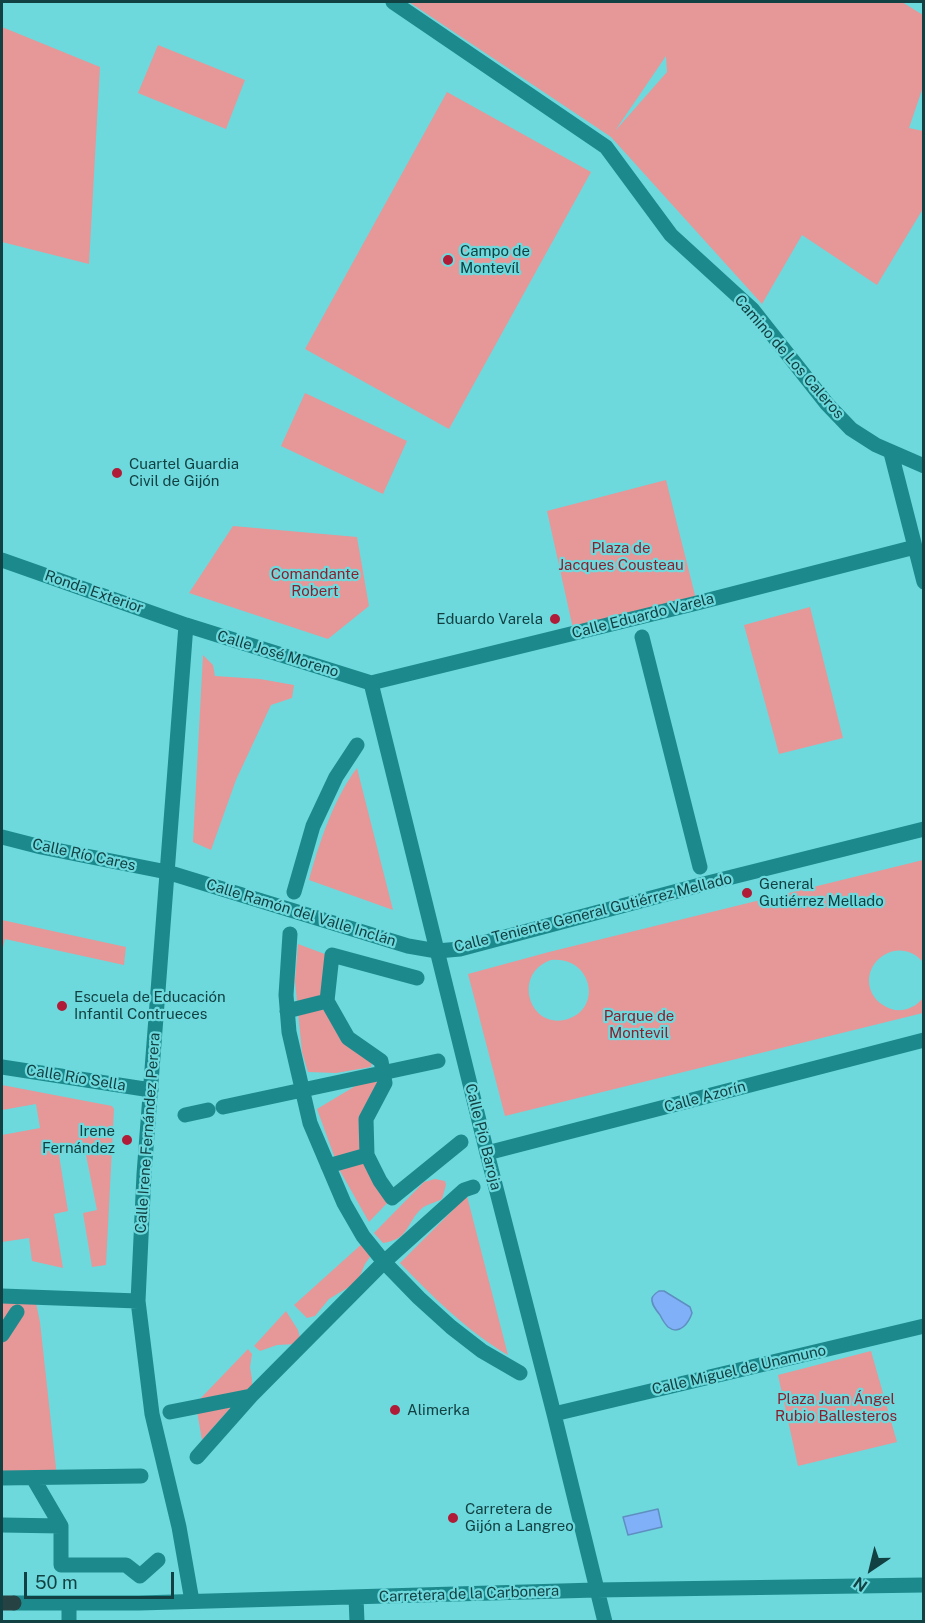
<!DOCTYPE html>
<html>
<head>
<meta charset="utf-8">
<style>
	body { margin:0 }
	#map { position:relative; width:925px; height:1623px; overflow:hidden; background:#6dd9dd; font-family:"Public Sans",sans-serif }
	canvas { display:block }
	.frame { position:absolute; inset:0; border:3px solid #124143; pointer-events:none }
	.north { position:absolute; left:841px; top:1539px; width:60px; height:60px; -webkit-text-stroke:4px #6dd9dd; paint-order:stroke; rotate:215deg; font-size:16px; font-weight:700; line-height:24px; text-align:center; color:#124143 }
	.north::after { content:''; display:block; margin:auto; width:21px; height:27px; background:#124143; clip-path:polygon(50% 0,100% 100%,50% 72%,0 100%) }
	.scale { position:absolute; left:24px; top:1572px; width:150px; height:27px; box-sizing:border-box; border:3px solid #124143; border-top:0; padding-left:8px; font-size:18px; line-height:21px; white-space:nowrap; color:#124143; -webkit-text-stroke:4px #6dd9dd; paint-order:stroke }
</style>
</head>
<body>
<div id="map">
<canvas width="925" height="1623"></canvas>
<div class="frame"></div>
<div class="north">N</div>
<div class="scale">50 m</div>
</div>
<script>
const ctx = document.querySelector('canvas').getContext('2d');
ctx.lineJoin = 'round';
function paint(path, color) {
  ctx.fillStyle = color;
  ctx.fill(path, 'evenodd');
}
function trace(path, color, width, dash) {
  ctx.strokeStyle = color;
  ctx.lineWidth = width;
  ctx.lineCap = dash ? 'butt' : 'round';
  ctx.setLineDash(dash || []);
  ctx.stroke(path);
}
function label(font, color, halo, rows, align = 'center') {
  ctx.font = font + ' "Public Sans",sans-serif';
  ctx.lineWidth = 4.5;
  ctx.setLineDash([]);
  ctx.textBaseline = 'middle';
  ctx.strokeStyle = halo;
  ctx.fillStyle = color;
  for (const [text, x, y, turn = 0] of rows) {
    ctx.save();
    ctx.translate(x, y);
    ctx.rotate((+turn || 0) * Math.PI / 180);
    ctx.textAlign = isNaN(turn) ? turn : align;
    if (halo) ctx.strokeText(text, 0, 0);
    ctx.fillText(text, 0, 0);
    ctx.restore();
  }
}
paint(new Path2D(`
	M409 2H902L923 15V87L909 128 923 131V209L877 285 802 235 762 304 611 137ZM666 56 667 72 615 131Z
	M2 27 100 67 89 264 2 242Z
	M158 45 245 80 226 129 138 93Z
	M447 92 591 172 449 429 305 349Z
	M305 393 407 441 383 494 281 446Z
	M666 480 697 603 574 633 547 511Z
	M233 526 357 537 369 606 328 639 189 593Z
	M810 607 843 738 779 754 744 625Z
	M203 655 213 665 215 676 260 679 294 685 292 698 271 705 236 780 211 850 193 842Z
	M357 768 393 910 309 880C319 843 334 798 357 768Z
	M923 860V962C897 932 853 967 875 998 880 1004 887 1008 895 1010 906 1011 916 1007 923 998V1013L505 1116 468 974 549 952ZM551 960C592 956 603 1008 568 1019 530 1031 511 974 551 960Z
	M2 920 126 947 124 965 5 939 2 952Z
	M298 944 330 956 325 998 372 1061 371 1067 336 1073 308 1072 302 1052 295 981Z
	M372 1076 378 1078 363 1150 336 1161 317 1109Z
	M2 1085 112 1106 114 1109 106 1265 92 1267 83 1213 97 1210 85 1150 59 1155 68 1211 54 1214 63 1268 32 1261 29 1238 2 1242V1135L40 1128 36 1104 2 1110Z
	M370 1160 392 1198 369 1222 339 1169Z
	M435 1179 445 1181 446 1185 442 1199C435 1203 426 1204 420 1210 405 1226 409 1239 383 1243L374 1233 424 1182Z
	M467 1196 508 1355C467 1331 433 1297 400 1263Z
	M364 1242 372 1254 365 1264 359 1278 349 1287 329 1299 315 1316 307 1318 294 1305Z
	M2 1296 35 1298 40 1322 57 1477 2 1478Z
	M286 1311 298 1330 300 1338 296 1344 277 1345 260 1351 254 1346Z
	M248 1349 252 1354 250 1367 252 1379V1386L248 1391 199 1400Z
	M871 1351 897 1442 798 1466 778 1375Z
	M234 1404 202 1440 197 1411Z`), '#e69798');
const water = new Path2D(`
	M659 1291H664L690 1307 692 1313C689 1322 680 1336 668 1327 665 1324 662 1319 660 1315 656 1310 651 1304 652 1298 653 1295 656 1293 659 1291Z
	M658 1509 662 1527 628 1535 623 1517Z`);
paint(water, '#80b0f7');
trace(water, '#5f8fc1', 1.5);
trace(new Path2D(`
	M393 2 606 147 671 235 752 309 827 404 851 429 876 445 924 466
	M891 453 924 582
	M2 560 186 625 371 683
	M186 625 144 1174 138 1301 152 1414 179 1527 192 1601
	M642 637 700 867
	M371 683 487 1153 554 1414 605 1622
	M371 683 697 603 915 547
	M2 837 41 847 167 872 408 946 437 951 460 949 704 884 924 829
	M294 892 313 826 336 777 357 745
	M290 934 286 995 289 1032 310 1123 344 1203 363 1236 384 1262 419 1298 451 1327 482 1351 520 1373
	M417 978 332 955 327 1001 348 1038 381 1061 385 1083 366 1119 367 1155 380 1181 392 1198 461 1142
	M287 1011 327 1001
	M2 1067 151 1090
	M223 1107 438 1061
	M185 1115 208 1110
	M487 1153 924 1040
	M328 1166 367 1155
	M2 1296 138 1301
	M2 1335 17 1312
	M170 1412 251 1396
	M554 1414 924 1326
	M197 1457 251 1396 384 1262 464 1190 473 1187
	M2 1478 141 1476
	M33 1478 61 1526
	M2 1525 61 1526V1565H126L140 1576 158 1560
	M356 1597 357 1622
	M14 1603H139L596 1590 924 1585
	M69 1622V1603`), '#1c8a8d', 15);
trace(new Path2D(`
	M2 1603H14`), '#264243', 15);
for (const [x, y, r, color] of [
	[448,260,6,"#b01c37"],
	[117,473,6,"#b01c37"],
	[555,619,6,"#b01c37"],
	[747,893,6,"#b01c37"],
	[62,1006,6,"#b01c37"],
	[127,1140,6,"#b01c37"],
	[395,1410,6,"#b01c37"],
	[453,1518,6,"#b01c37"]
]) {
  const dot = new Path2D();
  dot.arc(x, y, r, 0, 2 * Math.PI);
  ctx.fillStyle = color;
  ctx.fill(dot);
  trace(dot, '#6dd9dd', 2);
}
label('15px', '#124143', '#6dd9dd', [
	["Campo de",460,251],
	["Montevíl",460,268],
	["Cuartel Guardia",129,464],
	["Civil de Gijón",129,481],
	["Eduardo Varela",543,619,"right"],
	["General",759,884],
	["Gutiérrez Mellado",759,901],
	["Escuela de Educación",74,997],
	["Infantil Contrueces",74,1014],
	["Irene",115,1131,"right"],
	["Fernández",115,1148,"right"],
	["Alimerka",407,1410],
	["Carretera de",465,1509],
	["Gijón a Langreo",465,1526]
], 'left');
label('15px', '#124143', '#6dd9dd', [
	["Camino de Los Caleros",789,357,49],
	["Ronda Exterior",94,592,19],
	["Calle Eduardo Varela",643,616,-14],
	["Calle José Moreno",278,654,17],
	["Calle Río Cares",84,855,12],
	["Calle Ramón del Valle Inclán",301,913,17],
	["Calle Teniente General Gutiérrez Mellado",593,913,-14],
	["Calle Río Sella",76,1078,9],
	["Calle Azorín",705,1097,-15],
	["Calle Irene Fernández Perera",148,1133,-86],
	["Calle Pío Baroja",483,1137,76],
	["Calle Miguel de Unamuno",739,1370,-13],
	["Carretera de la Carbonera",469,1594,-2]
]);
label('15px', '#8a212f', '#6dd9dd', [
	["Plaza de",621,548],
	["Jacques Cousteau",621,565],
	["Comandante",315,574],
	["Robert",315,591],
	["Parque de",639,1016],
	["Montevil",639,1033],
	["Plaza Juan Ángel",836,1399],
	["Rubio Ballesteros",836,1416]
]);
</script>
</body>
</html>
